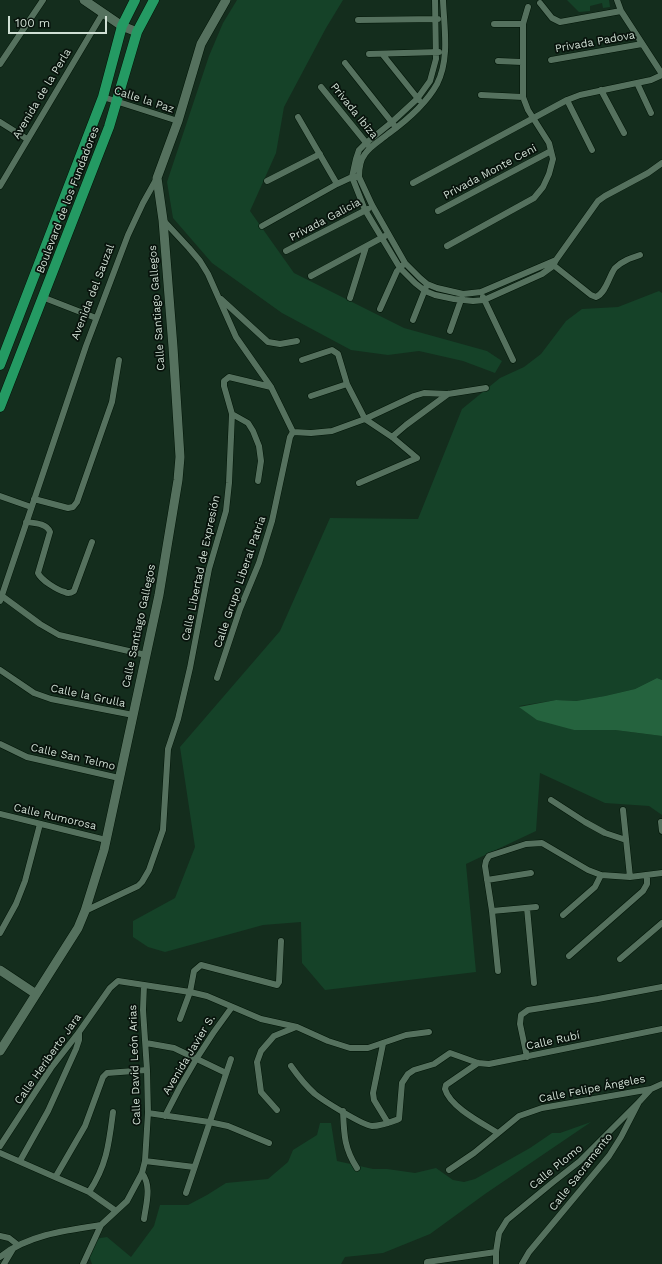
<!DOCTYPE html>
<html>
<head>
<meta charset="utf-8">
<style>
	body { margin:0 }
	#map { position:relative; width:662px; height:1264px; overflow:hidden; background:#142d1d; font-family:"Work Sans",sans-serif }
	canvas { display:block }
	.scale { position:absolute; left:8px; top:16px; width:99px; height:18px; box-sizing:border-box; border:2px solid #d0dfd4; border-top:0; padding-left:5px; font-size:12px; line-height:14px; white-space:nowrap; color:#d0dfd4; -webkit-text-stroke:3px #08130c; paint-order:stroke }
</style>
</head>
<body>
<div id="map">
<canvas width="662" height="1264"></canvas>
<div class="scale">100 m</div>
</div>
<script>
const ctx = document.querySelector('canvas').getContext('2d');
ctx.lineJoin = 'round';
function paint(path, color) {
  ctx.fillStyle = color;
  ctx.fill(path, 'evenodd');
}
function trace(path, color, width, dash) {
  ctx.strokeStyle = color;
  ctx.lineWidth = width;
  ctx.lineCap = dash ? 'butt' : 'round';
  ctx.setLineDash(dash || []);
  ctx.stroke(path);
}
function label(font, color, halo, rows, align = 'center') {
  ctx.font = font + ' "Work Sans",sans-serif';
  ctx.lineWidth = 3.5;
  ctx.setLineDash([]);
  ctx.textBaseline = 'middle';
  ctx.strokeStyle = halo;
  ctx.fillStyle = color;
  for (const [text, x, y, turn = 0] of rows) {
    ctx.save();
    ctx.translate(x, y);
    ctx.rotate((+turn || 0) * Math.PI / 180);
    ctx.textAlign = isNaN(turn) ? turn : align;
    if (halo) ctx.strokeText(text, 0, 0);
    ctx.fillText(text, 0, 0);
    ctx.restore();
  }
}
paint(new Path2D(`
	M237 0H343L326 28 284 107 276 153 250 211 294 273 404 328 487 351 502 361 495 373 463 361 419 351 388 355 351 350 282 313 212 263 173 218 167 182 209 56 223 23Z
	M567 0H609L610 7 603 8 602 3 590 6V11L579 12Z
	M659 291 662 293V680L657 678 635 689 605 696 576 701 556 700 519 706 574 730H615L662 736V815L649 806 605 803 540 773 536 831 466 864 476 972 325 990 302 963 301 922 263 925 165 952 148 947 133 937V921L175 898 195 847 180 747 280 631 330 518 418 519 462 409 500 378 524 367 541 354 566 321 582 309 618 307Z
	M591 1122 485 1194 430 1234 383 1253 345 1257 341 1264H92L88 1253 94 1239 107 1237 131 1257 154 1226 160 1205H188L207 1195 226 1183 268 1179 288 1162 293 1150 317 1135 320 1123H331L337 1161 373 1169H387L415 1173 436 1168 453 1180 464 1182 475 1179 530 1148 552 1133H560Z`), '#154228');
paint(new Path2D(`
	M657 678 662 680V736L615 730H574L537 720 519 707 556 700 576 701 605 696 635 689Z`), '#25633e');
const street = new Path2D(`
	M435 0 436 59 430 81 417 99 392 122 366 143 359 150 356 159 352 177 365 210 400 268 415 283 425 291 435 295 454 299 473 301 484 300 542 274 553 266 556 260 598 201 605 196 648 173 662 163
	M443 0C444 27 450 59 437 84 426 104 406 121 388 134 381 140 370 146 365 154 360 160 359 170 359 177L372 205 405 263 420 278 427 284 437 288 463 294 481 292 556 260
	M617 0 621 11 662 74
	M540 3 552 18 560 22 621 11
	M358 20 438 19
	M494 24H523
	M369 54 439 52
	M383 55 419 100
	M551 60 642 44
	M498 61 522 62
	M345 63 394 125
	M0 64 43 0
	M637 83 651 113
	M321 87 368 145
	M601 90 624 133
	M481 95 523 97
	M103 97 178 121
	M567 100 592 150
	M298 117 337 184
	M0 122 27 139
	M267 181 320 154
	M413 183 567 100 580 95 651 80 662 75
	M0 186 103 13
	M438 211 551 151
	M163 220 189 248 200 261 208 274 236 337 271 387 293 432
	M262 226 337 184 352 177H356
	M447 246 534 198 543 187 549 174 553 159 549 143 528 110 523 97V24L528 7
	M286 251 368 209
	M552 264 591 295 596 297C606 293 609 276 615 268 622 261 631 258 640 255
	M311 276 385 236
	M42 297 96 318
	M483 297 513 360
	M350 298 366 247
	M221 299 268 342 280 344 297 341
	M380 309 397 271 403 265
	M413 320 426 287
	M450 331 462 297
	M302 360 332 350 338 354 347 384 365 419 392 437 417 458 359 483
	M311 396 347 384
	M232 414 248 423 253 431 259 446 261 461 258 481
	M293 432 311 433 332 431 365 419 414 396 424 393 448 394 486 388
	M392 437 406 425 448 394
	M0 496 31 507
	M34 499 68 508 73 507 77 502 112 402 119 360
	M26 522C34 523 47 523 50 532L38 573C41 580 57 590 65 592 68 594 71 593 74 591L92 542
	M2 596 40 624 59 635 146 655
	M0 601 86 346 128 235 143 203 157 178
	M0 670 34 693 51 699 133 715
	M217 678 240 609 259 563 272 521 290 437 293 432
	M0 744 27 757 119 778
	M551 800 585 822 605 833 626 840
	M623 810 630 877
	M0 814 106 840
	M661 822 662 831
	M487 880 531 873
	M527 908 534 983
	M85 911 138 886 142 882 149 870 163 830 168 749 178 719 190 668 209 569 226 511 229 483 232 414 224 386V381L229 377 271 387
	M492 911 536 907
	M563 915 595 887 601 875
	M0 933 16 904 25 881 40 824
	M569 956 643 891 647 884V875
	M620 959 662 923
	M498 971 492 911 485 866 486 861 489 856 526 844 542 843 588 870 601 875 630 877 662 873
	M180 1019 190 992 194 971 201 965 277 985 279 982 281 941
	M146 1043 174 1048 226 1073
	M383 1044 373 1093 374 1100 388 1123
	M527 1057 520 1024 521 1015 528 1010 598 999 662 987
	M478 1063 446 1085 445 1089C450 1107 482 1123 498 1133
	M291 1066C298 1076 306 1086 315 1094 324 1101 362 1125 372 1126 381 1126 391 1122 399 1119L402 1083 408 1074 414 1070 434 1064 450 1053 478 1063 489 1064 662 1029
	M277 1110 261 1092 257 1062 261 1051 274 1036 296 1027
	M343 1111C344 1134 344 1148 357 1168
	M148 1113 209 1122 228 1126 269 1143
	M165 1116C184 1077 206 1041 232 1007
	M0 1146 51 1068 79 1032 110 988 118 981 190 992 207 996 261 1019 297 1027 328 1041 350 1048H368L406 1035 429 1032
	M0 1153 89 1192 116 1211
	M20 1161 48 1111 76 1049 79 1040V1032
	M145 1161 194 1167
	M449 1170 474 1153 519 1116 542 1108 651 1089 662 1084
	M142 1173C152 1186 146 1204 144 1219
	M56 1176 85 1126 103 1077 107 1073 147 1070
	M89 1192C107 1165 109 1143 113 1112
	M186 1193 231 1059
	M0 1236 9 1238 18 1245
	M0 1257C27 1235 67 1230 101 1225
	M4 1264 13 1249
	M83 1264 101 1225 127 1201 142 1173 145 1161 148 1113 147 1070 143 1010 144 985
	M427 1264V1262L496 1252
	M496 1264V1252L499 1233 507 1220 552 1183 580 1161 639 1102
	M522 1264 529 1252 609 1156 621 1137 639 1102 651 1089`);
const secondary = new Path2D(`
	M84 0 122 26 137 32
	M0 970 36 994
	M0 1051 78 928 85 911 104 850 159 595 178 480 180 457 173 347 163 220 157 178 178 121 201 44 226 0`);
const primary = new Path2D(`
	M0 365 103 97 122 26 135 0
	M0 407 109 127 137 32 154 0`);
trace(street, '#001507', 7);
trace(secondary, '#001507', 10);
trace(primary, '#001507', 11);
trace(street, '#55715e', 6);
trace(secondary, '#55715e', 9);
trace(primary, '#249a63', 10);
label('11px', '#d0dfd4', '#08130c', [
	["Privada Padova",595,42,-10],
	["Avenida de la Perla",42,94,-59],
	["Calle la Paz",144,100,18],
	["Privada Ibiza",354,111,51],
	["Privada Monte Ceni",490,172,-28],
	["Boulevard de los Fundadores",68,200,-69],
	["Privada Galicia",325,220,-28],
	["Avenida del Sauzal",93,292,-69],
	["Calle Santiago Gallegos",157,308,-94],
	["Calle Libertad de Expresión",201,568,-78],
	["Calle Grupo Liberal Patria",240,582,-71],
	["Calle Santiago Gallegos",139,626,-78],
	["Calle la Grulla",88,696,12],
	["Calle San Telmo",73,757,13],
	["Calle Rumorosa",55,817,13],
	["Calle Rubí",553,1041,-12],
	["Avenida Javier S.",189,1055,-59],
	["Calle Heriberto Jara",48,1059,-55],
	["Calle David León Arias",135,1065,-92],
	["Calle Felipe Ángeles",592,1089,-11],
	["Calle Plomo",556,1167,-39],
	["Calle Sacramento",581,1172,-52]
]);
</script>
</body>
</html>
